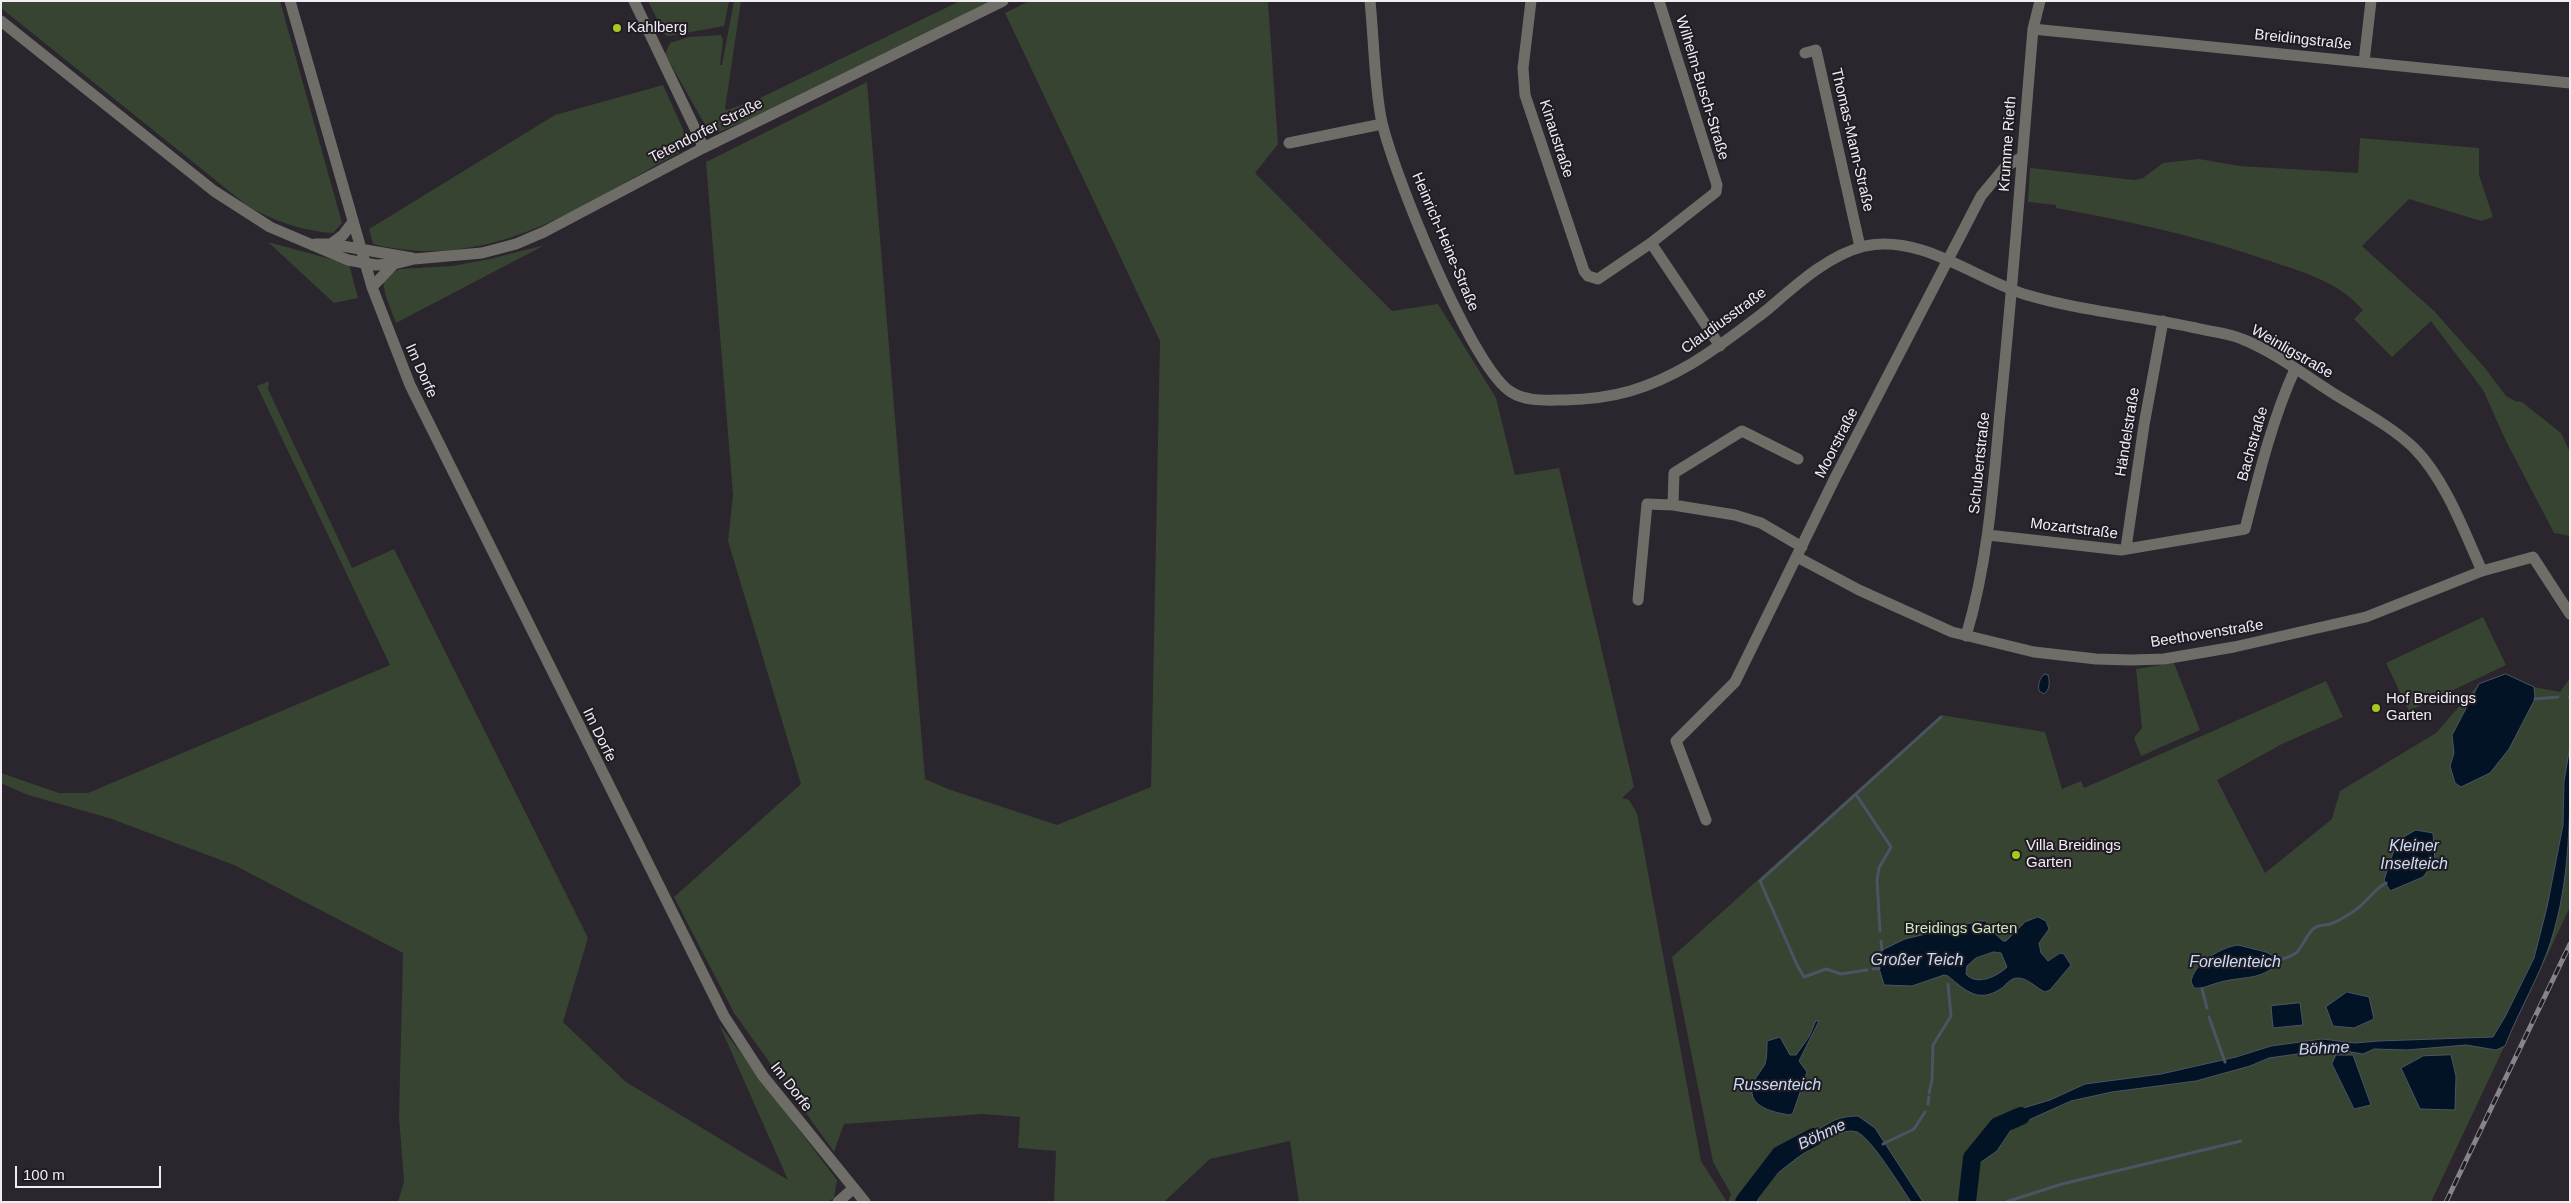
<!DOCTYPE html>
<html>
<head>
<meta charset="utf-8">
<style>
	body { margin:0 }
	#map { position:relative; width:2571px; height:1203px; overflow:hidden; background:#2b252d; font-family:Helvetica,sans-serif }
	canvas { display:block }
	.frame { position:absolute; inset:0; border:2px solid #f1edf3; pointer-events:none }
	.scale { position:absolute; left:15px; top:1166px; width:146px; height:22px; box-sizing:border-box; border:2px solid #f1edf3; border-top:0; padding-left:6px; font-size:15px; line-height:18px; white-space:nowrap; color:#f1edf3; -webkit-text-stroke:4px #211b23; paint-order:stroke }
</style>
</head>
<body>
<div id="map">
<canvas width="2571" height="1203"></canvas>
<div class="frame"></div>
<div class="scale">100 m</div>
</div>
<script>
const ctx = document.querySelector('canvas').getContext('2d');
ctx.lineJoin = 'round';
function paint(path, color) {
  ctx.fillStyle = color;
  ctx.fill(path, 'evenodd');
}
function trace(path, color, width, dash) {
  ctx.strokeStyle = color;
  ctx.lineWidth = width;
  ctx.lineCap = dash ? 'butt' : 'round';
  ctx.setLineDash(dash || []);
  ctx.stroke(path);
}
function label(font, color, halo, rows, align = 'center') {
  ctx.font = font + ' Helvetica,sans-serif';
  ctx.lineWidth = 4;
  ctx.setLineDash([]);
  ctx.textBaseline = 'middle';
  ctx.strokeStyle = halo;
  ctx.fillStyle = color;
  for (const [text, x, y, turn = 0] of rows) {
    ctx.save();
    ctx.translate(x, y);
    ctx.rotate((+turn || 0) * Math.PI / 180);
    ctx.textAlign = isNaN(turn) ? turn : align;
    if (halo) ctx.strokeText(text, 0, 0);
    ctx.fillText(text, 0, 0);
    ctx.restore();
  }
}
paint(new Path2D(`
	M1 1H280L342 223 333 233C299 230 278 222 249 207L1 8Z
	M648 1H729L724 26 669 36 665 35Z
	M734 1H741L725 109 727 110 758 99 960 1H993L810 93 719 132 709 128 704 123 665 54 670 43 689 37 721 35 723 40 720 65H722Z
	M1029 1H1268L1278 144 1255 173 1392 311 1438 304 1496 398 1515 475 1559 468 1634 787 1622 798 1629 800 1637 813 1701 1161 1727 1202H1299L1290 1141 1210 1159 1164 1202H1054L1056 1151 1018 1148 1020 1117 983 1114 844 1124 834 1152 734 1013 674 897 801 784 728 541 733 495 706 162 867 82 925 779 948 789 1057 825 1151 787 1160 341 1005 13Z
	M663 85 686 136 685 142 678 153C581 206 490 273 373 244L369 229 555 115Z
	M2360 138 2479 148V175L2493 217 2481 221 2409 199 2362 246 2434 311 2485 368 2506 396 2515 401 2522 402 2561 433 2570 452V536L2554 533 2506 441 2483 390 2431 321 2392 357 2354 319 2363 310C2336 280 2304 273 2267 260 2198 236 2128 221 2056 208V205L2028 202 2030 168H2032L2134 180 2143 178 2163 163 2199 159 2240 166 2358 173Z
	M268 242 349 264 358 298 334 303Z
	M545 245 396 323 386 297 383 282 390 274 400 269 452 266 490 259Z
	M269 381 268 389 352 568 394 549 588 938 563 1022 626 1082 788 1180 719 1024 837 1180 834 1198 827 1202H398L404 1182 399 1117 403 953 234 865 109 818 28 795 1 783V773L59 793H88L390 665 257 386Z
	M2483 617 2506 665 2409 711 2386 663Z
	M2174 663 2200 730 2141 756 2134 738 2142 728 2136 669Z
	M2506 674 2534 687 2560 692 2570 678V907L2431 1202H1728L1731 1194 1713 1162 1672 957 1941 715 2045 732 2062 789 2081 781 2084 788 2326 681 2343 717 2282 744 2217 780 2265 873 2332 819 2340 791 2436 733 2479 684ZM2353 1055 2371 1104 2354 1109 2332 1065Z`), '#364431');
const water = new Path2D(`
	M2045 674 2048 675C2050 681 2050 690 2044 694L2039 691C2038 685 2039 678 2045 674Z
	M2506 674 2534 687 2535 699 2509 749 2490 773 2461 787 2455 783 2450 766 2454 753 2452 735 2479 684Z
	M2570 746C2570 811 2571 878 2551 941 2539 978 2519 1010 2505 1046L2496 1050 2466 1045 2407 1050 2374 1049 2363 1054 2333 1049 2318 1051 2269 1058 2250 1066 2196 1081 2112 1092 2071 1101 2013 1127 1997 1151 1974 1167 1970 1202H1959L1964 1186 1968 1160 1983 1146 2002 1122 2020 1109 2050 1100 2085 1084 2161 1074 2236 1057 2271 1046 2322 1039 2355 1043 2378 1041 2493 1037 2506 1015 2534 958 2547 907 2563 825 2564 782Z
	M2416 830 2433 833 2435 861 2423 877 2390 891 2384 880 2397 841Z
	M2038 917 2046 921 2049 929 2039 943 2041 953 2048 961 2060 953 2064 954 2071 965 2050 990 2045 992C2036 988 2028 978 2018 978 2010 978 2007 984 2002 988 1979 1004 1966 991 1948 976L1944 975 1912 986 1884 985 1879 968 1880 951 1905 939 1979 921H1986L1991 930 2003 941H2006L2025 922ZM1994 952 2001 953 2007 967C1997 977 1976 986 1966 974L1967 966 1976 958Z
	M2238 945 2266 952 2275 957 2276 966C2256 981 2243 976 2221 982 2211 984 2205 989 2194 988L2191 982C2193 964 2221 947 2238 945Z
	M2347 992 2369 997 2374 1019 2354 1028 2333 1026 2326 1007Z
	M2300 1003 2303 1025 2273 1028 2271 1006Z
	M1816 1021H1819L1799 1061 1807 1072 1793 1113 1790 1115C1771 1112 1744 1106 1754 1081 1757 1075 1762 1070 1765 1064 1767 1058 1767 1048 1767 1041L1780 1037 1790 1055H1796L1809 1037Z
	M2336 1055H2353L2371 1105 2354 1109 2332 1064Z
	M2451 1055 2456 1076 2455 1110 2420 1109 2401 1068 2423 1056Z
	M1858 1116 1875 1128 1923 1202H1911C1901 1187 1871 1138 1857 1132 1837 1124 1786 1166 1771 1179 1765 1185 1760 1194 1757 1202H1741C1751 1178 1811 1131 1835 1120 1842 1117 1850 1116 1858 1116Z`);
paint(water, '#021326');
trace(water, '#4a5464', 1);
trace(new Path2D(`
	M2569 697H2570
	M2535 699 2558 697
	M1857 796 1891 847 1879 868 1877 880 1880 931
	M1881 941 1882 950
	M2276 961C2305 953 2296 950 2312 930 2318 924 2324 926 2330 924 2337 922 2345 917 2351 913 2365 905 2374 889 2386 883
	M1873 969 1879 968
	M1867 970 1841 974 1826 969 1804 977 1798 967 1760 881 1941 717
	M2202 989 2207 1008
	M2209 1017 2225 1062
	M1929 1093 1932 1080 1933 1045 1951 1016 1948 984
	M1928 1104 1929 1097
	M1883 1144 1914 1129 1925 1112
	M2006 1202 2062 1184 2241 1141`), '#4a5464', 3);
trace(new Path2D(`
	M1744 1202 1780 1155 1814 1137
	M1967 1202 1972 1158 1998 1126 2021 1116`), '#021326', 18);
trace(new Path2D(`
	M290 1 372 287 410 385 724 1016 763 1076 865 1202
	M634 1 700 139 703 148
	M1370 1C1374 40 1374 80 1381 118 1391 168 1471 367 1511 392 1527 402 1546 400 1565 400 1614 399 1648 389 1691 364 1718 348 1742 329 1767 310 1795 286 1828 255 1865 246 1922 234 1975 279 2027 295 2082 311 2140 316 2196 328 2211 332 2228 333 2242 339 2271 350 2309 378 2336 395 2362 411 2392 427 2414 448 2445 479 2464 531 2482 571
	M1531 1 1523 68 1525 95 1584 271 1588 276 1598 279 1651 243 1716 192 1717 185 1659 1
	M1 21 214 191 270 227 348 260 376 265 394 264 414 259 482 253 516 244 544 232 703 148 1003 1
	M2033 29 2570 83
	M1805 53 1816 50 1860 247
	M2364 62 2371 1
	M1289 143 1382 124
	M1651 243 1720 346
	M315 244H331L412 258
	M331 244 343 235 352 223
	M372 287 394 264
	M1798 459 1742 431 1674 473 1673 505 1735 515 1761 523 1802 547
	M1988 535 2121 550 2245 529C2259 474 2272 420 2295 369
	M2126 548 2144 425 2163 321
	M1797 557 1859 590 1952 632 2034 652 2096 659 2131 660 2164 659 2234 647 2366 617 2482 571 2533 557 2570 614
	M1638 600 1647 504 1673 505
	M1966 636C1988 563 1993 488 2000 412 2013 285 2022 157 2033 29L2040 1
	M1706 820 1676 741 1735 682 1836 476 1981 196 2005 167 2022 157
	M838 1202 854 1188`), '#6f6d68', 11);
const rail = new Path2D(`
	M2446 1202 2570 944`);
trace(rail, '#89848b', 5);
trace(rail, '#211b23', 3, [9]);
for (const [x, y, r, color] of [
	[617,28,5,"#a6c820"],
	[2376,708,5,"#a6c820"],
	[2016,855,5,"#a6c820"]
]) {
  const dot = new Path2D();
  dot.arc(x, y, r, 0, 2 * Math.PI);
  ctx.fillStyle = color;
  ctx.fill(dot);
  trace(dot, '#211b23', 2);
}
label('15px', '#f1edf3', '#211b23', [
	["Kahlberg",627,28],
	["Hof Breidings",2386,699],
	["Garten",2386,716],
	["Villa Breidings",2026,846],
	["Garten",2026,863]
], 'left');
label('15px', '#f1edf3', '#211b23', [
	["Breidingstraße",2303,40,6],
	["Wilhelm-Busch-Straße",1702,88,73],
	["Tetendorfer Straße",706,131,-27],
	["Kinaustraße",1556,139,72],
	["Thomas-Mann-Straße",1852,140,77],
	["Krumme Rieth",2008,144,-86],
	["Heinrich-Heine-Straße",1445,242,67],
	["Claudiusstraße",1724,321,-36],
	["Weinligstraße",2292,352,30],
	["Im Dorfe",421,371,66],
	["Händelstraße",2128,432,-81],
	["Moorstraße",1837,443,-63],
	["Bachstraße",2253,444,-74],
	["Schubertstraße",1980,463,-84],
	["Mozartstraße",2074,529,7],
	["Beethovenstraße",2207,634,-9],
	["Im Dorfe",599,735,64],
	["Im Dorfe",791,1087,52]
]);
label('15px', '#c7ebba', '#211b23', [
	["Breidings Garten",1961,929]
]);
label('italic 16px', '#c6dff9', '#211b23', [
	["Kleiner",2414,847],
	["Inselteich",2414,865],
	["Großer Teich",1917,961],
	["Forellenteich",2235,963],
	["Böhme",2324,1049,-3],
	["Russenteich",1777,1086],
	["Böhme",1822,1135,-25]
]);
</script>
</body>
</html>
